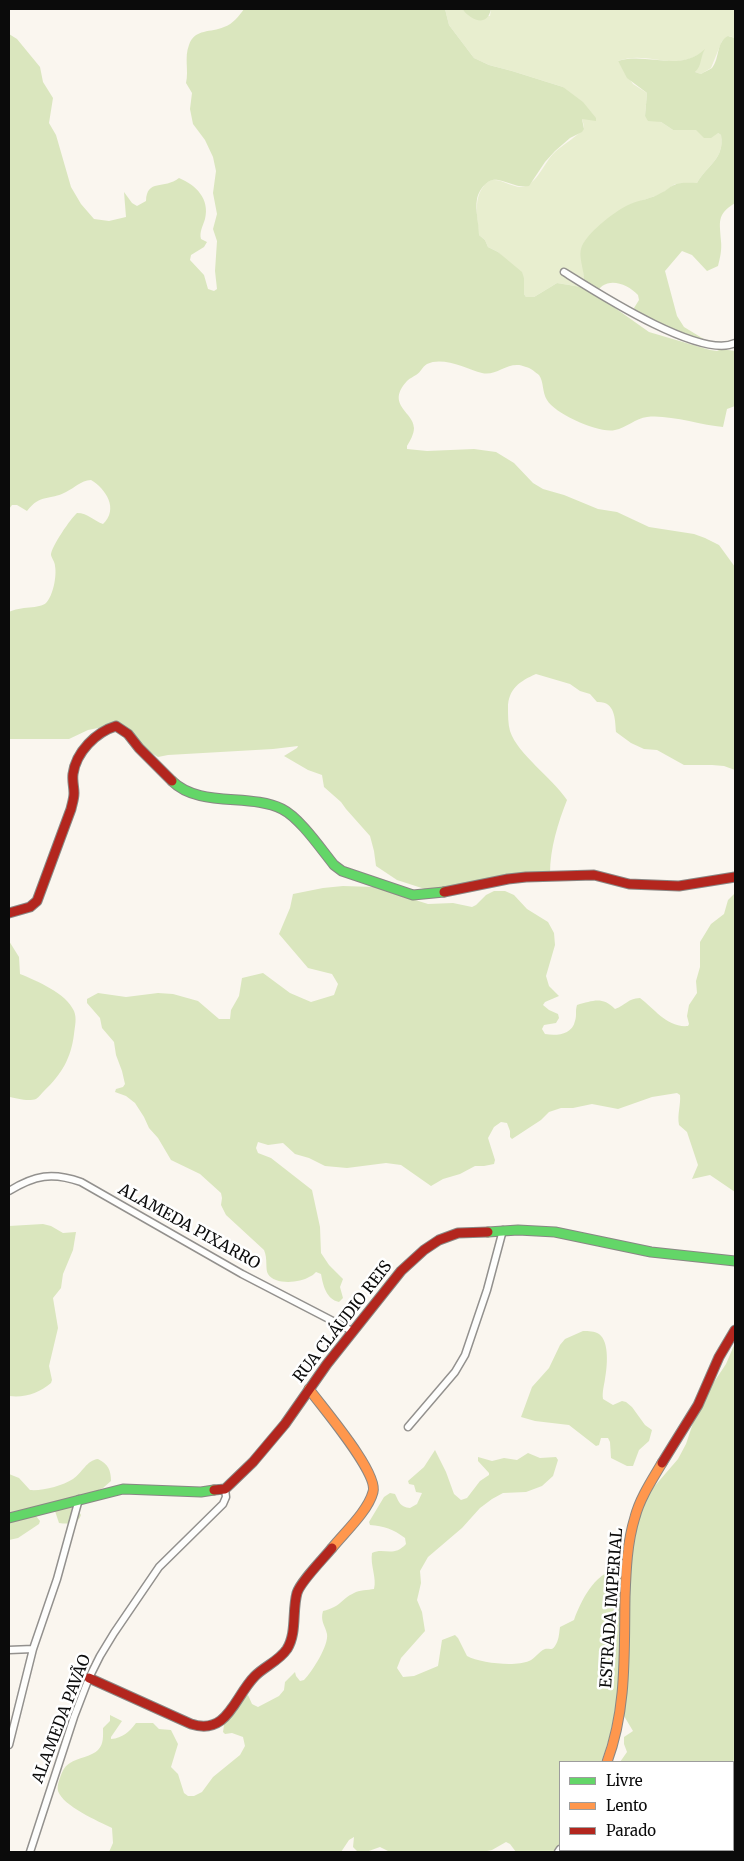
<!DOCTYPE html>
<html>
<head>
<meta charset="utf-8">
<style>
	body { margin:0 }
	#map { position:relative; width:744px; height:1861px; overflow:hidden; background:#faf6ef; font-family:Merriweather,serif }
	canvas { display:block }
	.frame { position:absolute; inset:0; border:10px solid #0b0b0b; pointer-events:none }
	.legend { position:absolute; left:559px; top:1761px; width:175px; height:90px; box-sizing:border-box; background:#fff; border:1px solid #9d9d9d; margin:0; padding:6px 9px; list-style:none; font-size:15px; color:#0b0b0b }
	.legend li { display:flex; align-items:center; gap:10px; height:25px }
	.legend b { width:25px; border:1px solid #9d9d9d }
</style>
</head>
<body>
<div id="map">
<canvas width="744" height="1861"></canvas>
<div class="frame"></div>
<ul class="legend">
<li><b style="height:6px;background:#63d668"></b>Livre</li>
<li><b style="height:6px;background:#ff974d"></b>Lento</li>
<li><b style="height:6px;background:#b3261e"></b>Parado</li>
</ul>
</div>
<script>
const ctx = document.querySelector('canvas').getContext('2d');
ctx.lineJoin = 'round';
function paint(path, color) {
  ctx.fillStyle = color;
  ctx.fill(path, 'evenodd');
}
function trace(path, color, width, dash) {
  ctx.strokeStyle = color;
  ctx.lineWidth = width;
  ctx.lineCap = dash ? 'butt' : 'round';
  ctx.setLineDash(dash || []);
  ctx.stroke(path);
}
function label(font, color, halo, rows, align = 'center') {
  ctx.font = font + ' Merriweather,serif';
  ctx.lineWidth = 5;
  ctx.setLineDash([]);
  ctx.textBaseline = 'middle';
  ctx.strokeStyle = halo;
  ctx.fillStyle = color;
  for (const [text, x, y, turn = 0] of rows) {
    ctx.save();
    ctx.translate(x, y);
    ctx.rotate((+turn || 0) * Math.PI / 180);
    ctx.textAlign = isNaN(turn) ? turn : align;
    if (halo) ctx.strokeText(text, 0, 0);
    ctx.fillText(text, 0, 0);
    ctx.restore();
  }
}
paint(new Path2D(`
	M445 9H462L465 12 490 16 491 9H735V38L729 36 722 41 711 68 701 74 695 72 703 52C672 73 649 50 618 61L633 84 647 93 645 116 661 122 673 130H696L718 133 721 135C725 159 707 165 697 183L675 184 661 194 629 205 581 251C582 262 586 277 581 287L557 283 534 297H526L524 294V278L498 252 488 247 485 240 479 235C478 220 473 200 483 187 494 171 508 188 522 187 537 185 544 162 555 152 560 147 583 132 584 128 584 116 569 97 563 87L512 71 489 65 474 58 449 25Z`), '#e8eecf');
paint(new Path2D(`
	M244 9H445L449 25 474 58 489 65 512 71 563 87 583 102 596 118V121L582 119 584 129 582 132 570 138 555 151 545 162 529 186C517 188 509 182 498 180 487 178 479 190 477 199 475 210 479 224 479 235L485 240 488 247 498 252 522 272 524 278V294L526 297H534L557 283 581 287C588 275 578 261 581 249 585 234 614 212 628 205 639 200 651 199 661 193 666 191 669 187 674 185 680 182 690 183 697 183 707 165 725 159 721 135L718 133 711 138H704L696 130H673L661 122 648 121 645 116 647 93 627 78 618 61C648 52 680 73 705 49 700 57 702 66 695 72L701 74C704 72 709 70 712 68 720 58 716 42 728 36L735 38V203C716 215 720 222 721 241 722 250 720 258 718 266L707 271 692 255 682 251 665 271 677 316 684 327 707 341 662 329 636 315 634 308 639 300 638 295C626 282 603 275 595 296L608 303 649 332 710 350 717 351 721 349 735 351V406L727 409 723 427C701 425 667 414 647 417 636 418 626 428 615 430 600 434 555 414 547 400 542 392 544 382 539 375 535 372 531 368 526 367 509 359 497 377 482 373 467 369 443 356 427 364 422 367 421 372 416 375 413 377 410 378 407 381 385 405 414 412 414 428 414 434 410 441 407 446V449L427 451 474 449 496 452 514 463 533 483 543 489 564 495 598 509 617 512 649 527 694 534 705 538 719 545 735 567V770L724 766 712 765H684L657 750 644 749 631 743 616 732C615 718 615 701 597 702L590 694 580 691 570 684 536 674C520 681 508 689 508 708 508 715 508 724 510 731 518 755 552 777 567 800 558 823 550 848 550 874L431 891 397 880 376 866 374 851 370 836 346 809 341 802 324 787 322 775 308 770 284 756 297 748 298 746 273 749 168 755 158 757 108 726 88 730 69 739H9V612C20 606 40 609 46 603 53 596 57 576 55 566 55 562 52 559 51 555 51 547 71 518 77 513 88 513 94 521 103 524 119 509 106 489 91 480 80 481 76 487 66 492 49 501 41 493 27 511L17 505H12L9 509V34L17 39 40 67 43 82 53 98 49 123 56 135 71 187 81 204 94 219 109 221 126 217 124 192 132 203 137 206 146 201C147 178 164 190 179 178 196 185 210 199 205 219 203 226 199 232 201 239L207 242 204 247 191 255 190 260 204 275 208 289 214 291 217 289 215 271 217 241 213 229 217 214 213 193 216 171 213 157 205 140 193 124 190 109 192 93 186 83C189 70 184 58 189 45 195 28 211 33 224 27 233 24 239 16 244 9Z
	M462 9H491C487 28 471 20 462 9Z
	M343 886 374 887 428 904 453 903 472 907 476 905 486 895 494 891H505L514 895 527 909 548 922 554 933 555 945 546 976 549 986 559 996 545 1002 543 1005 549 1010 558 1014 559 1018 556 1023 544 1025 542 1029 545 1034C556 1036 572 1035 575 1021 577 1015 575 1011 577 1005 593 1001 602 996 615 1009 626 1005 627 999 640 998 654 1008 667 1028 688 1026L689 1024 687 1016 689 1005 697 993 696 981 700 967V942L711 924 724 914 728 900 735 893V1192L710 1175 692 1179 698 1165 687 1132 679 1125C677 1114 681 1105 680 1095L677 1093 652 1097 618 1109 592 1104 573 1108H561L549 1112 541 1120 512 1139 510 1137V1131L507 1123 501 1122 494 1127 488 1138 495 1160 494 1164 484 1166H475L460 1174 443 1179 431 1186 401 1165 386 1163 347 1168 325 1166 309 1158 295 1154 283 1143 268 1145 258 1142 256 1148 258 1153 271 1158 312 1190 320 1227 321 1253 329 1265 343 1279 340 1287 343 1298 339 1302C326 1299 323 1285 321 1274L316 1272C314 1274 312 1276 309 1277 300 1283 274 1285 268 1274 265 1269 268 1259 264 1250L226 1215 221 1205 222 1198 221 1193 200 1174 171 1160 158 1138 149 1128 144 1117 135 1103 126 1096 115 1092 116 1089 123 1087 125 1084 122 1071 116 1055 114 1042 102 1028 100 1018 87 1003V999L98 993 126 997 158 993 173 994 198 1001 219 1019H230L231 1010 239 996 242 978 263 973 290 993 311 1002 334 995 338 984 332 974 308 968 279 934 290 908 293 894 323 888Z
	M9 941 19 957 20 974C37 981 66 993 74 1011 77 1018 75 1026 74 1034 71 1058 62 1074 44 1091 42 1093 39 1097 36 1099 28 1102 16 1098 9 1097Z
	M43 1224 51 1226 63 1233 76 1232 73 1250 63 1274 61 1288 53 1298 58 1328 49 1366 52 1380 51 1383C39 1393 25 1398 9 1396V1226Z
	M583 1331C589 1331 594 1331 599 1334 610 1342 607 1368 605 1379 604 1386 602 1392 603 1399L613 1405 622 1401 626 1402 632 1407 645 1425 652 1430 649 1441 639 1450 633 1466H627L611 1458 610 1442 608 1438H601L599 1445 596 1446 569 1425 535 1421 521 1417 532 1387 549 1368 560 1345 565 1339Z
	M735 1343V1852H580V1850H733V1762H620L627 1752 624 1744V1737L633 1731 624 1716 622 1702 623 1607C619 1659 621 1714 601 1762H560V1850H573V1852H516L510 1844 506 1842 492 1850 482 1852H390L380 1847 366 1852H358L353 1847 354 1837 349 1840 341 1852H109L113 1843 112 1828C98 1821 63 1806 58 1791 57 1786 59 1780 61 1775 63 1770 65 1766 70 1763 77 1758 93 1756 98 1750 104 1744 103 1735 103 1728L110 1721V1715L122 1721 111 1737V1739C123 1738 129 1732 136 1723H153L159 1729 171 1730 178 1744 171 1767 178 1774 184 1793 188 1796H194L202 1792 213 1777 240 1755 245 1746 243 1737 232 1733 225 1734 223 1732 227 1705 248 1695 252 1704 258 1707 279 1696 284 1690 285 1682 295 1672 296 1676 300 1681 304 1680C312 1672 329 1645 327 1634 325 1625 320 1621 323 1611 341 1607 341 1599 354 1593 359 1590 368 1590 374 1589 377 1578 370 1565 372 1553 384 1547 393 1558 406 1544L405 1538C393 1529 384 1526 370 1525L369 1522 384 1497 390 1493 395 1494C399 1502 400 1507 410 1508L417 1504 422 1493 416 1492 414 1485 409 1484 408 1481 424 1467 435 1450 446 1472 454 1494 461 1500 467 1498 480 1481 489 1475V1473L478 1461V1457L492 1461 504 1458 517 1460 528 1453 540 1458 556 1457 558 1460 553 1476 542 1486 526 1492 503 1493 492 1499 480 1508 462 1528 428 1557 420 1571 421 1583 417 1600 422 1612 425 1631 401 1658 397 1668 403 1677 414 1676 438 1666 442 1640 455 1635 458 1638 467 1656C480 1663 515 1667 529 1661 535 1659 539 1651 545 1649 549 1648 552 1651 555 1646 559 1640 559 1634 560 1627L574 1620C581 1601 594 1574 616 1569L621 1573 627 1580 634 1533 644 1503 653 1488 678 1459 686 1444 696 1414 712 1385 726 1364Z
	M98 1459C108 1464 111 1470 111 1481L103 1488 75 1501 74 1505 81 1515C78 1525 67 1524 59 1523L54 1508 32 1511 40 1521 39 1524 18 1538 9 1540V1474L19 1478 30 1490C43 1491 62 1486 73 1479 82 1473 87 1460 98 1459Z`), '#dae6be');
const street = new Path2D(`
	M564 272C596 292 701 360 735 343
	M9 1191C35 1175 52 1172 81 1182L242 1274 352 1331
	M408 1427 455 1372 465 1355 487 1290 503 1230
	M9 1650 33 1649
	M9 1745 33 1649 57 1579 79 1499
	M30 1852 74 1717 89 1678 100 1656 114 1633 159 1567 223 1504 226 1497 225 1489
	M558 1852 560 1849`);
const fast = new Path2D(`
	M172 781C199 808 250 793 282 809 300 818 321 849 334 865L342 871 413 895 444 892
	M488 1232 518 1230 555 1232 651 1252 735 1261
	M9 1518 123 1489 201 1492 214 1490`);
const slow = new Path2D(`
	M309 1389C322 1407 379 1473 373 1492 368 1511 345 1532 332 1548
	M607 1762C627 1708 624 1653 625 1597 626 1570 627 1543 635 1517 640 1498 652 1480 662 1463
	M580 1850V1852`);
const jam = new Path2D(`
	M444 892 508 879 526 877 594 875 629 884 679 886 735 877
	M9 913 30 907 37 901 71 809C72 804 74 799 74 793 74 787 72 780 73 774 76 752 96 732 116 726L128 734 139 748 172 781
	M662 1463 698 1405 719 1357 735 1330
	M214 1490 225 1489 253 1462 285 1424 327 1364 401 1271 424 1250 439 1240 458 1233 488 1232
	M89 1678 191 1724C228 1736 234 1697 255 1676 265 1666 279 1661 287 1649 297 1633 292 1611 297 1593 300 1582 324 1558 332 1548`);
trace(street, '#93918e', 9);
trace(fast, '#898784', 11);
trace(slow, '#898784', 11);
trace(jam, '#898784', 11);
trace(street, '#fefefd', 6);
trace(fast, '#63d668', 9);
trace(slow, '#ff974d', 9);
trace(jam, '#b3261e', 9);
label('16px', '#0b0b0b', '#fff', [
	["ALAMEDA PIXARRO",189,1227,29],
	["RUA CLÁUDIO REIS",343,1322,-52],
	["ESTRADA IMPERIAL",612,1608,-86],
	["ALAMEDA PAVÃO",62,1719,-69]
]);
</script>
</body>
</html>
